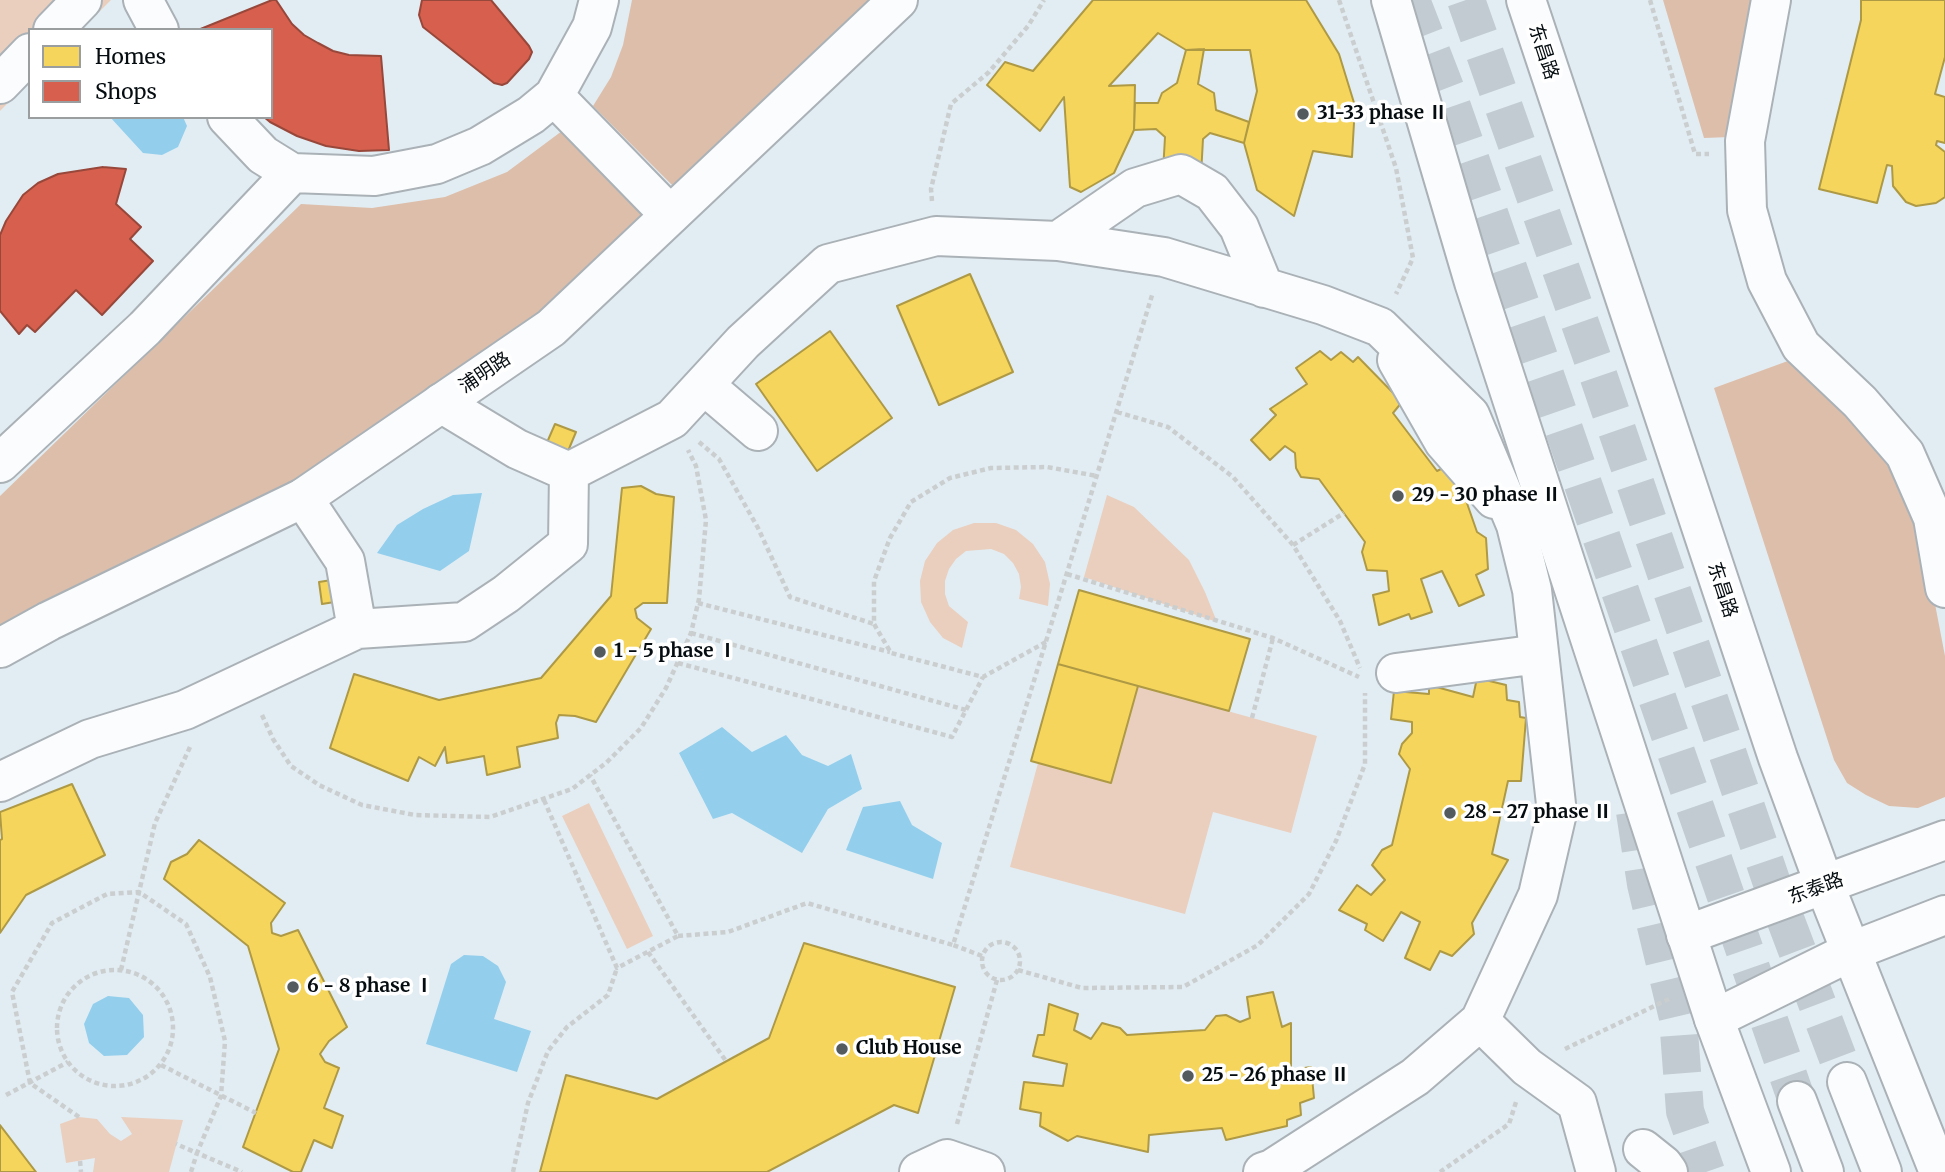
<!DOCTYPE html>
<html>
<head>
<meta charset="utf-8">
<style>
	body { margin:0 }
	#map { position:relative; width:1945px; height:1172px; overflow:hidden; background:#e2edf3; font-family:Merriweather,serif }
	canvas { display:block }
	.legend { position:absolute; left:28px; top:28px; width:245px; height:91px; box-sizing:border-box; background:#fff; border:2px solid #9b9e9f; margin:0; padding:9px 12px; list-style:none; font-size:21px; color:#060d10 }
	.legend li { display:flex; align-items:center; gap:14px; height:35px }
	.legend b { width:35px; border:2px solid #9b9e9f }
</style>
</head>
<body>
<div id="map">
<canvas width="1945" height="1172"></canvas>
<ul class="legend">
<li><b style="height:19px;background:#f6d55c"></b>Homes</li>
<li><b style="height:19px;background:#d6604d"></b>Shops</li>
</ul>
</div>
<script>
const c = document.querySelector('canvas').getContext('2d');
c.lineJoin = 'round';
function fill(path, color) { c.fillStyle = color; c.fill(path, 'evenodd'); }
const poly = rows => new Path2D(rows.map(r => 'M' + r).join(''));
function strokePath(path, color, width, dash) { c.strokeStyle = color; c.lineWidth = width; c.lineCap = dash ? 'butt' : 'round'; c.setLineDash(dash || []); c.stroke(path); }
function write(font, color, halo, rows, align = 'center') {
  c.font = font + ' Merriweather,"Noto Sans SC",serif'; c.lineWidth = 7; c.setLineDash([]); c.textBaseline = 'middle'; c.strokeStyle = halo; c.fillStyle = color; for (const [text, x, y, turn = 0] of rows) {
    c.save(); c.translate(x, y); c.rotate((+turn || 0) * Math.PI / 180); c.textAlign = isNaN(turn) ? turn : align; if (halo) c.strokeText(text, 0, 0); c.fillText(text, 0, 0); c.restore();
  }
}
const green = poly([
	[0,0,111,0,81,30,30,30,30,81,0,111],
	[1107,495,1134,507,1189,560,1205,592,1217,622,1084,577],
	[974,523,996,523,1016,530,1033,544,1045,562,1050,584,1048,606,1019,599,1021,587,1019,574,1013,563,1004,554,991,549,966,551,956,559,949,569,945,581,945,594,949,606,968,622,962,648,943,638,930,622,921,602,920,581,925,561,937,543,953,530],
	[1138,686,1317,736,1291,833,1213,812,1185,914,1010,867,1038,763,1111,783],
	[589,803,653,936,627,949,562,816],
	[79,1117,97,1119,110,1134,121,1141,132,1134,121,1117,183,1120,169,1172,93,1172,95,1158,66,1163,60,1124]
]);
const forest = poly([
	[632,0,875,0,676,189,593,106,611,77,623,45],
	[1663,0,1756,0,1730,137,1704,138],
	[562,131,646,217,542,314,293,482,0,629,0,496,301,204,372,208,445,197,507,172],
	[1796,358,1894,463,1920,526,1945,656,1945,797,1918,808,1889,806,1866,795,1847,783,1834,760,1714,388]
]);
const water = poly([
	[110,117,183,117,187,126,178,147,162,155,143,153],
	[482,493,469,551,440,571,377,553,397,525,423,509,453,495],
	[722,727,752,752,786,735,802,755,828,766,851,754,862,789,828,809,802,853,732,813,713,819,679,753],
	[900,801,912,825,942,843,933,879,846,850,863,807],
	[464,955,483,956,498,966,506,982,494,1019,531,1031,517,1072,426,1044,451,964],
	[108,996,129,998,143,1015,144,1037,127,1055,104,1056,89,1043,84,1024,93,1004]
]);
const homes = poly([
	[1093,0,1306,0,1339,54,1355,106,1352,157,1313,151,1294,216,1257,190,1244,143,1257,91,1250,50,1186,50,1158,33,1109,86,1135,85,1134,130,1114,173,1081,192,1070,187,1064,97,1040,131,987,85,1005,62,1033,71,1093,0],
	[1861,0,1945,0,1945,57,1935,94,1945,97,1945,143,1937,141,1936,145,1945,152,1945,197,1936,203,1916,206,1906,202,1893,186,1892,166,1887,165,1877,203,1819,189,1861,20,1861,0],
	[1204,49,1198,84,1214,93,1216,110,1249,122,1244,143,1210,133,1203,139,1201,175,1163,172,1165,137,1156,129,1134,130,1135,103,1158,103,1162,93,1177,83,1186,50,1204,49],
	[970,274,1013,372,939,405,897,306,970,274],
	[830,331,892,418,817,471,756,384,830,331],
	[1320,351,1331,360,1341,352,1353,362,1358,357,1402,402,1393,413,1437,471,1453,463,1477,532,1486,538,1488,569,1476,575,1484,595,1459,606,1442,571,1421,579,1432,612,1411,619,1409,614,1379,625,1373,595,1389,591,1387,571,1367,570,1362,552,1365,542,1319,479,1301,477,1296,468,1295,453,1285,446,1270,460,1251,440,1276,415,1270,409,1307,384,1296,368,1320,351],
	[555,424,576,432,566,456,545,447,555,424],
	[641,486,656,494,674,497,667,603,643,603,635,609,637,618,651,629,596,722,575,716,559,715,556,723,558,738,517,747,520,767,487,775,484,756,447,763,445,747,435,766,419,757,408,781,330,748,354,674,439,700,541,678,611,596,622,488,641,486],
	[344,578,347,600,322,604,319,582,344,578],
	[1079,590,1250,639,1229,711,1058,664,1079,590],
	[1058,664,1138,686,1111,783,1031,761,1058,664],
	[1477,678,1506,685,1507,700,1519,702,1520,717,1526,718,1521,781,1508,781,1492,854,1508,860,1472,923,1474,934,1452,956,1440,951,1430,970,1405,958,1420,922,1401,912,1383,941,1365,930,1367,924,1339,910,1357,885,1371,895,1385,880,1372,865,1382,850,1392,845,1410,769,1399,754,1402,744,1412,733,1412,722,1391,719,1394,691,1429,694,1429,685,1473,697,1477,678],
	[72,784,105,855,26,895,0,933,0,840,2,839,0,812,72,784],
	[199,840,285,903,271,923,272,933,281,936,298,930,347,1027,329,1041,320,1054,325,1062,339,1068,324,1108,343,1116,332,1148,314,1140,301,1172,293,1172,243,1147,279,1049,248,946,164,879,171,862,187,854,199,840],
	[804,943,955,987,918,1113,894,1105,767,1172,540,1172,566,1075,657,1099,769,1038,804,943],
	[1273,992,1282,1027,1291,1023,1291,1070,1311,1067,1314,1098,1300,1103,1301,1115,1287,1120,1287,1126,1226,1140,1222,1128,1149,1135,1148,1152,1077,1136,1068,1141,1040,1126,1041,1113,1020,1109,1024,1082,1063,1086,1067,1064,1033,1056,1038,1035,1044,1035,1049,1004,1078,1014,1074,1030,1091,1039,1102,1023,1120,1028,1127,1035,1205,1030,1216,1016,1226,1015,1240,1022,1250,1018,1247,997,1273,992],
	[0,1125,36,1172,0,1172,0,1125]
]);
const shops = poly([
	[272,0,276,0,292,24,304,35,318,43,333,51,349,55,381,56,389,150,359,151,326,146,297,136,270,122,264,117,271,117,271,30,198,30,272,0],
	[422,0,491,0,529,46,532,52,529,59,507,83,502,85,494,83,423,27,419,15,422,0],
	[103,167,126,169,116,204,141,227,130,239,153,261,102,315,76,290,35,332,27,325,19,334,0,311,0,235,6,221,23,195,38,183,58,174,103,167]
]);
const majorTunnel = poly([
	[1411,0,1449,98,1797,1101],
	[1466,0,1594,363,1775,892,1847,1082],
	[1635,812,1646,884,1678,1018,1685,1111,1706,1172]
]);
const path = poly([
	[1339,0,1396,168,1413,258,1396,294],
	[1650,0,1695,154,1709,154],
	[932,201,931,189,951,104,989,72,1028,26,1044,0],
	[1117,412,1168,427,1233,477,1293,545,1340,621,1360,668],
	[699,442,719,459,758,528,790,597,874,624],
	[1293,545,1344,513],
	[1067,574,1273,638,1359,677],
	[698,603,890,652],
	[691,633,966,710],
	[1046,642,983,677,891,653,874,624,874,581,890,538,911,502,950,478,991,468,1047,467,1097,476],
	[678,663,952,737,983,677],
	[262,715,273,739,291,766,319,785,362,805,415,815,490,817,572,789,606,763,641,728,666,688,691,633,699,599,706,520,696,466,688,450],
	[1252,718,1273,638],
	[544,800,617,968,678,936,590,775],
	[678,936,728,932,807,903,953,945],
	'982 961a19 19 0 1 1 38 0a19 19 0 1 1-38 0Z',
	[648,952,726,1061],
	[982,956,953,945,1153,292],
	[121,970,155,823,190,747],
	[1018,970,1082,988,1183,987,1258,945,1309,894,1336,841,1365,764,1365,693],
	'57 1028a58 58 0 1 1 116 0a58 58 0 1 1-116 0Z',
	[1565,1049,1671,998],
	[161,1065,256,1113],
	[6,1095,68,1062],
	[79,1117,30,1083,12,992,52,923,107,894,139,892,186,924,210,977,225,1041,221,1096,197,1153,176,1144],
	[957,1124,997,980],
	[80,1161,81,1172],
	[191,1172,197,1153,242,1172],
	[513,1172,528,1103,548,1051,567,1027,608,995,617,968],
	[1440,1172,1509,1124,1516,1102]
]);
const minor = poly([
	[143,0,159,30],
	[1771,0,1745,141,1747,210,1767,281,1801,346,1860,402,1905,454,1933,518,1945,588],
	[53,30,82,0],
	[0,84,30,53],
	[554,96,670,215],
	[227,117,263,155,292,173,374,176,437,164,480,146,531,115,554,96,592,27,599,0],
	[1058,241,1135,188,1181,174,1212,192,1239,227,1264,288],
	[1397,360,1444,442,1494,499],
	[704,385,758,431],
	[441,403,517,449,569,472],
	[0,463,145,328,292,173],
	[569,472,672,419,743,342,828,264,936,236,1058,241,1164,257,1323,305,1380,327,1470,415,1516,525,1532,590,1557,813,1538,895,1480,1021,1527,1067,1577,1103,1596,1172],
	[303,498,345,561,357,629],
	[1396,673,1539,654],
	[0,782,90,739,185,710,357,629,464,622,506,594,568,544,569,472],
	[1686,935,1945,840],
	[1714,1019,1852,951,1945,915],
	[1643,1149,1663,1165,1668,1172],
	[919,1172,947,1159,985,1172],
	[1263,1172,1272,1169,1415,1077,1480,1021]
]);
const major = poly([
	[1391,0,1474,282,1714,1019,1771,1172],
	[1526,0,1778,758,1825,886,1939,1172],
	[0,648,49,621,303,498,551,328,898,0],
	[1847,1082,1882,1172],
	[1797,1101,1824,1172]
]);
const markers = [
	[1303,114,7,"#535b5f"],
	[1398,496,7,"#535b5f"],
	[600,652,7,"#535b5f"],
	[1450,813,7,"#535b5f"],
	[293,987,7,"#535b5f"],
	[842,1049,7,"#535b5f"],
	[1188,1076,7,"#535b5f"]
];
const streetNames = [
	["东昌路",1543,52,72],
	["浦明路",485,373,-34],
	["东昌路",1722,590,72],
	["东泰路",1816,889,-20]
];
const poiNames = [
	["31-33 phase Ⅱ",1317,114],
	["29 - 30 phase Ⅱ",1412,496],
	["1 - 5 phase Ⅰ",614,652],
	["28 - 27 phase Ⅱ",1464,813],
	["6 - 8 phase Ⅰ",307,987],
	["Club House",856,1049],
	["25 - 26 phase Ⅱ",1202,1076]
];
fill(green, '#eacfbe');
fill(forest, '#ddbeaa');
fill(water, '#93cfec');
fill(homes, '#f6d55c');
strokePath(homes, '#ae9945', 2);
fill(shops, '#d6604d');
strokePath(shops, '#98473b', 2);
strokePath(majorTunnel, '#c1cbd1', 38, [38, 19]);
strokePath(minor, '#aab2b7', 42);
strokePath(major, '#aab2b7', 42);
strokePath(path, '#cbcecf', 4.5, [5, 3.5]);
strokePath(minor, '#fbfcfd', 38);
strokePath(major, '#fbfcfd', 38);
for (const [x, y, r, color] of markers) { const dot = new Path2D(); dot.arc(x, y, r, 0, 2 * Math.PI); c.fillStyle = color; c.fill(dot); strokePath(dot, '#fff', 2.5); }
write('19px', '#060d10', '#fff', streetNames);
write('bold 19px', '#060d10', '#fff', poiNames, 'left');
</script>
</body>
</html>
